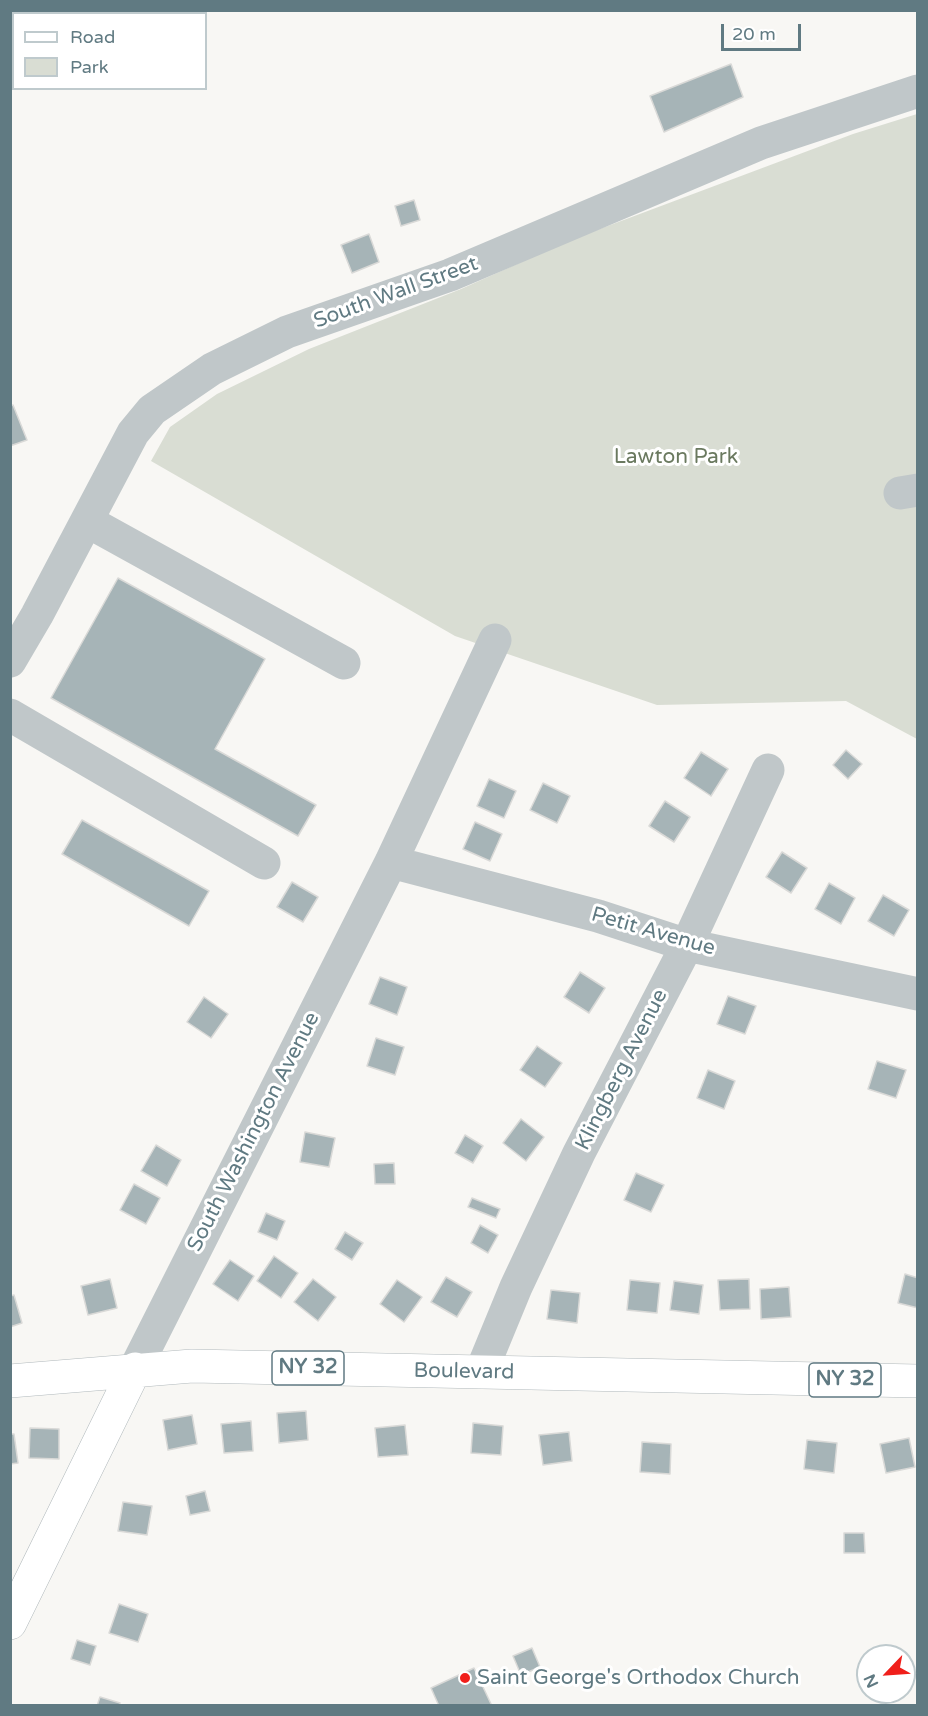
<!DOCTYPE html>
<html>
<head>
<meta charset="utf-8">
<style>
	body { margin:0 }
	#map { position:relative; width:928px; height:1716px; overflow:hidden; background:#f8f7f4; font-family:"Varela Round",sans-serif }
	canvas { display:block }
	.frame { position:absolute; inset:0; border:12px solid #607a82; pointer-events:none }
	.legend { position:absolute; left:12px; top:12px; width:195px; height:78px; box-sizing:border-box; background:#fff; border:2px solid #bfcacd; margin:0; padding:8px 10px; list-style:none; font-size:18px; color:#607a82 }
	.legend li { display:flex; align-items:center; gap:12px; height:30px }
	.legend b { width:30px; border:2px solid #bfcacd }
	.north { position:absolute; left:856px; top:1644px; width:60px; height:60px; box-sizing:border-box; background:#fff; border:2px solid #bfcacd; border-radius:50%; rotate:245deg; font-size:16px; font-weight:700; line-height:24px; text-align:center; color:#607a82 }
	.north::after { content:''; display:block; margin:auto; width:21px; height:27px; background:#f01f1b; clip-path:polygon(50% 0,100% 100%,50% 72%,0 100%) }
	.scale { position:absolute; left:721px; top:24px; width:80px; height:27px; box-sizing:border-box; border:3px solid #607a82; border-top:0; padding-left:8px; font-size:18px; line-height:21px; white-space:nowrap; color:#607a82; -webkit-text-stroke:4px #fff; paint-order:stroke }
</style>
</head>
<body>
<div id="map">
<canvas width="928" height="1716"></canvas>
<div class="frame"></div>
<ul class="legend">
<li><b style="height:8px;background:#fff"></b>Road</li>
<li><b style="height:16px;background:#d9ddd3"></b>Park</li>
</ul>
<div class="north">N</div>
<div class="scale">20 m</div>
</div>
<script>
const c = document.querySelector('canvas').getContext('2d');
c.lineJoin = 'round';
function fill(path, color) { c.fillStyle = color; c.fill(path, 'evenodd'); }
const poly = rows => new Path2D(rows.map(r => 'M' + r).join(''));
function strokePath(path, color, width, dash) { c.strokeStyle = color; c.lineWidth = width; c.lineCap = dash ? 'butt' : 'round'; c.setLineDash(dash || []); c.stroke(path); }
function write(font, color, halo, rows, align = 'center') {
  c.font = font + ' "Varela Round",sans-serif'; c.lineWidth = 6; c.setLineDash([]); c.textBaseline = 'middle'; c.strokeStyle = halo; c.fillStyle = color; for (const [text, x, y, turn = 0] of rows) {
    c.save(); c.translate(x, y); c.rotate((+turn || 0) * Math.PI / 180); c.textAlign = isNaN(turn) ? turn : align; if (halo) c.strokeText(text, 0, 0); c.fillText(text, 0, 0); c.restore();
  }
}
const green = poly([
	[917,114,917,739,846,701,657,705,455,636,151,461,170,427,217,394,309,349,461,289,573,239,853,134]
]);
const building = poly([
	[72,10,103,10,97,14,83,14,72,10],
	[731,64,743,97,664,132,650,96,731,64],
	[414,200,420,220,401,226,395,206,414,200],
	[369,234,379,262,352,273,341,245,369,234],
	[13,405,27,440,10,446,10,406,13,405],
	[118,578,265,659,215,749,316,805,298,836,51,698,118,578],
	[846,750,862,764,848,779,833,765,846,750],
	[701,752,728,769,711,796,684,778,701,752],
	[489,779,516,791,504,818,477,806,489,779],
	[543,783,570,796,557,823,530,810,543,783],
	[665,801,690,817,674,842,649,826,665,801],
	[82,820,209,891,189,926,62,854,82,820],
	[475,822,502,834,490,861,463,849,475,822],
	[782,852,807,868,791,893,766,877,782,852],
	[292,882,318,897,303,922,277,907,292,882],
	[829,883,855,898,841,924,815,909,829,883],
	[883,895,909,910,894,936,868,921,883,895],
	[580,972,605,988,589,1013,564,997,580,972],
	[380,977,407,987,397,1015,369,1004,380,977],
	[728,996,756,1006,745,1034,717,1024,728,996],
	[204,997,228,1014,211,1038,187,1022,204,997],
	[376,1038,404,1047,395,1075,367,1066,376,1038],
	[537,1046,562,1063,545,1087,520,1070,537,1046],
	[877,1061,906,1070,896,1098,868,1089,877,1061],
	[708,1070,735,1081,724,1109,697,1098,708,1070],
	[521,1119,544,1137,526,1161,503,1143,521,1119],
	[305,1132,335,1138,329,1167,300,1162,305,1132],
	[465,1135,483,1146,473,1163,455,1153,465,1135],
	[156,1145,181,1160,167,1186,141,1171,156,1145],
	[394,1163,395,1184,375,1184,374,1164,394,1163],
	[636,1173,664,1185,651,1212,624,1200,636,1173],
	[134,1184,160,1198,146,1224,120,1210,134,1184],
	[472,1198,500,1209,496,1218,468,1207,472,1198],
	[266,1213,285,1221,277,1240,258,1232,266,1213],
	[480,1225,498,1235,488,1253,471,1243,480,1225],
	[345,1232,363,1243,352,1260,335,1249,345,1232],
	[274,1256,298,1273,281,1298,257,1281,274,1256],
	[230,1260,254,1276,238,1301,213,1284,230,1260],
	[905,1274,918,1278,918,1308,898,1303,905,1274],
	[446,1277,472,1292,457,1317,431,1302,446,1277],
	[110,1279,117,1308,88,1315,81,1286,110,1279],
	[313,1279,336,1297,318,1321,294,1302,313,1279],
	[749,1279,750,1309,720,1310,718,1280,749,1279],
	[397,1280,422,1297,404,1322,380,1304,397,1280],
	[630,1280,660,1283,657,1313,627,1310,630,1280],
	[674,1281,703,1285,699,1314,670,1310,674,1281],
	[789,1287,791,1317,761,1319,760,1289,789,1287],
	[551,1290,580,1293,577,1323,547,1319,551,1290],
	[14,1295,22,1323,10,1327,10,1296,14,1295],
	[306,1411,308,1440,279,1443,277,1413,306,1411],
	[192,1415,197,1444,168,1450,163,1420,192,1415],
	[251,1421,253,1451,224,1453,221,1424,251,1421],
	[473,1423,503,1426,501,1455,471,1453,473,1423],
	[405,1425,408,1455,378,1457,375,1428,405,1425],
	[30,1428,59,1429,59,1459,29,1458,30,1428],
	[569,1432,572,1461,543,1465,539,1435,569,1432],
	[10,1434,14,1434,18,1463,10,1464,10,1434],
	[909,1438,915,1467,886,1473,880,1444,909,1438],
	[807,1440,837,1443,834,1473,804,1469,807,1440],
	[642,1442,671,1444,670,1474,640,1472,642,1442],
	[205,1491,210,1511,190,1515,186,1496,205,1491],
	[123,1502,152,1506,147,1535,118,1531,123,1502],
	[844,1533,864,1533,865,1553,844,1553,844,1533],
	[119,1604,148,1614,138,1642,109,1633,119,1604],
	[77,1640,96,1646,90,1665,71,1659,77,1640],
	[532,1648,540,1667,521,1675,513,1656,532,1648],
	[474,1668,492,1706,439,1706,431,1688,474,1668],
	[100,1697,120,1703,119,1706,97,1706,100,1697]
]);
const minor = poly([
	[900,493,918,490],
	[87,521,344,663],
	[10,661,37,615,133,433,152,410,212,369,287,332,450,275,761,143,918,91],
	[10,715,264,863],
	[391,862,598,916,687,945,918,994],
	[135,1369,391,862,495,640],
	[481,1372,516,1287,579,1153,687,945,768,770]
]);
const major = poly([
	[10,1381,192,1366,918,1381],
	[10,1623,135,1369]
]);
const markers = [
	[465,1678,6,"#f01f1b"]
];
const shields = [
	[308,1368,72],
	[845,1380,72]
];
const shieldNames = [
	["NY 32",308,1368],
	["NY 32",845,1380]
];
const streetNames = [
	["South Wall Street",396,293,-20],
	["Petit Avenue",653,932,16],
	["Klingberg Avenue",622,1070,-63],
	["South Washington Avenue",254,1132,-63],
	["Boulevard",464,1372,1]
];
const parkNames = [
	["Lawton Park",676,457]
];
const poiNames = [
	["Saint George's Orthodox Church",477,1678]
];
fill(green, '#d9ddd3');
fill(building, '#a6b4b7');
strokePath(building, '#d9d9d7', 1.5);
strokePath(major, '#b1b9bc', 34);
strokePath(minor, '#c0c7c9', 33);
strokePath(major, '#fff', 33);
for (const [x, y, r, color] of markers) { const dot = new Path2D(); dot.arc(x, y, r, 0, 2 * Math.PI); c.fillStyle = color; c.fill(dot); strokePath(dot, '#fff', 2); }
for (const [x, y, w] of shields) { const box = new Path2D(); box.roundRect(x - w / 2, y - 17, w, 34, 4.5); c.fillStyle = '#fff'; c.fill(box); strokePath(box, '#607a82', 1.5); }
write('bold 20px', '#607a82', null, shieldNames);
write('21px', '#607a82', '#fff', streetNames);
write('21px', '#6a795f', '#fff', parkNames);
write('21px', '#607a82', '#fff', poiNames, 'left');
</script>
</body>
</html>
